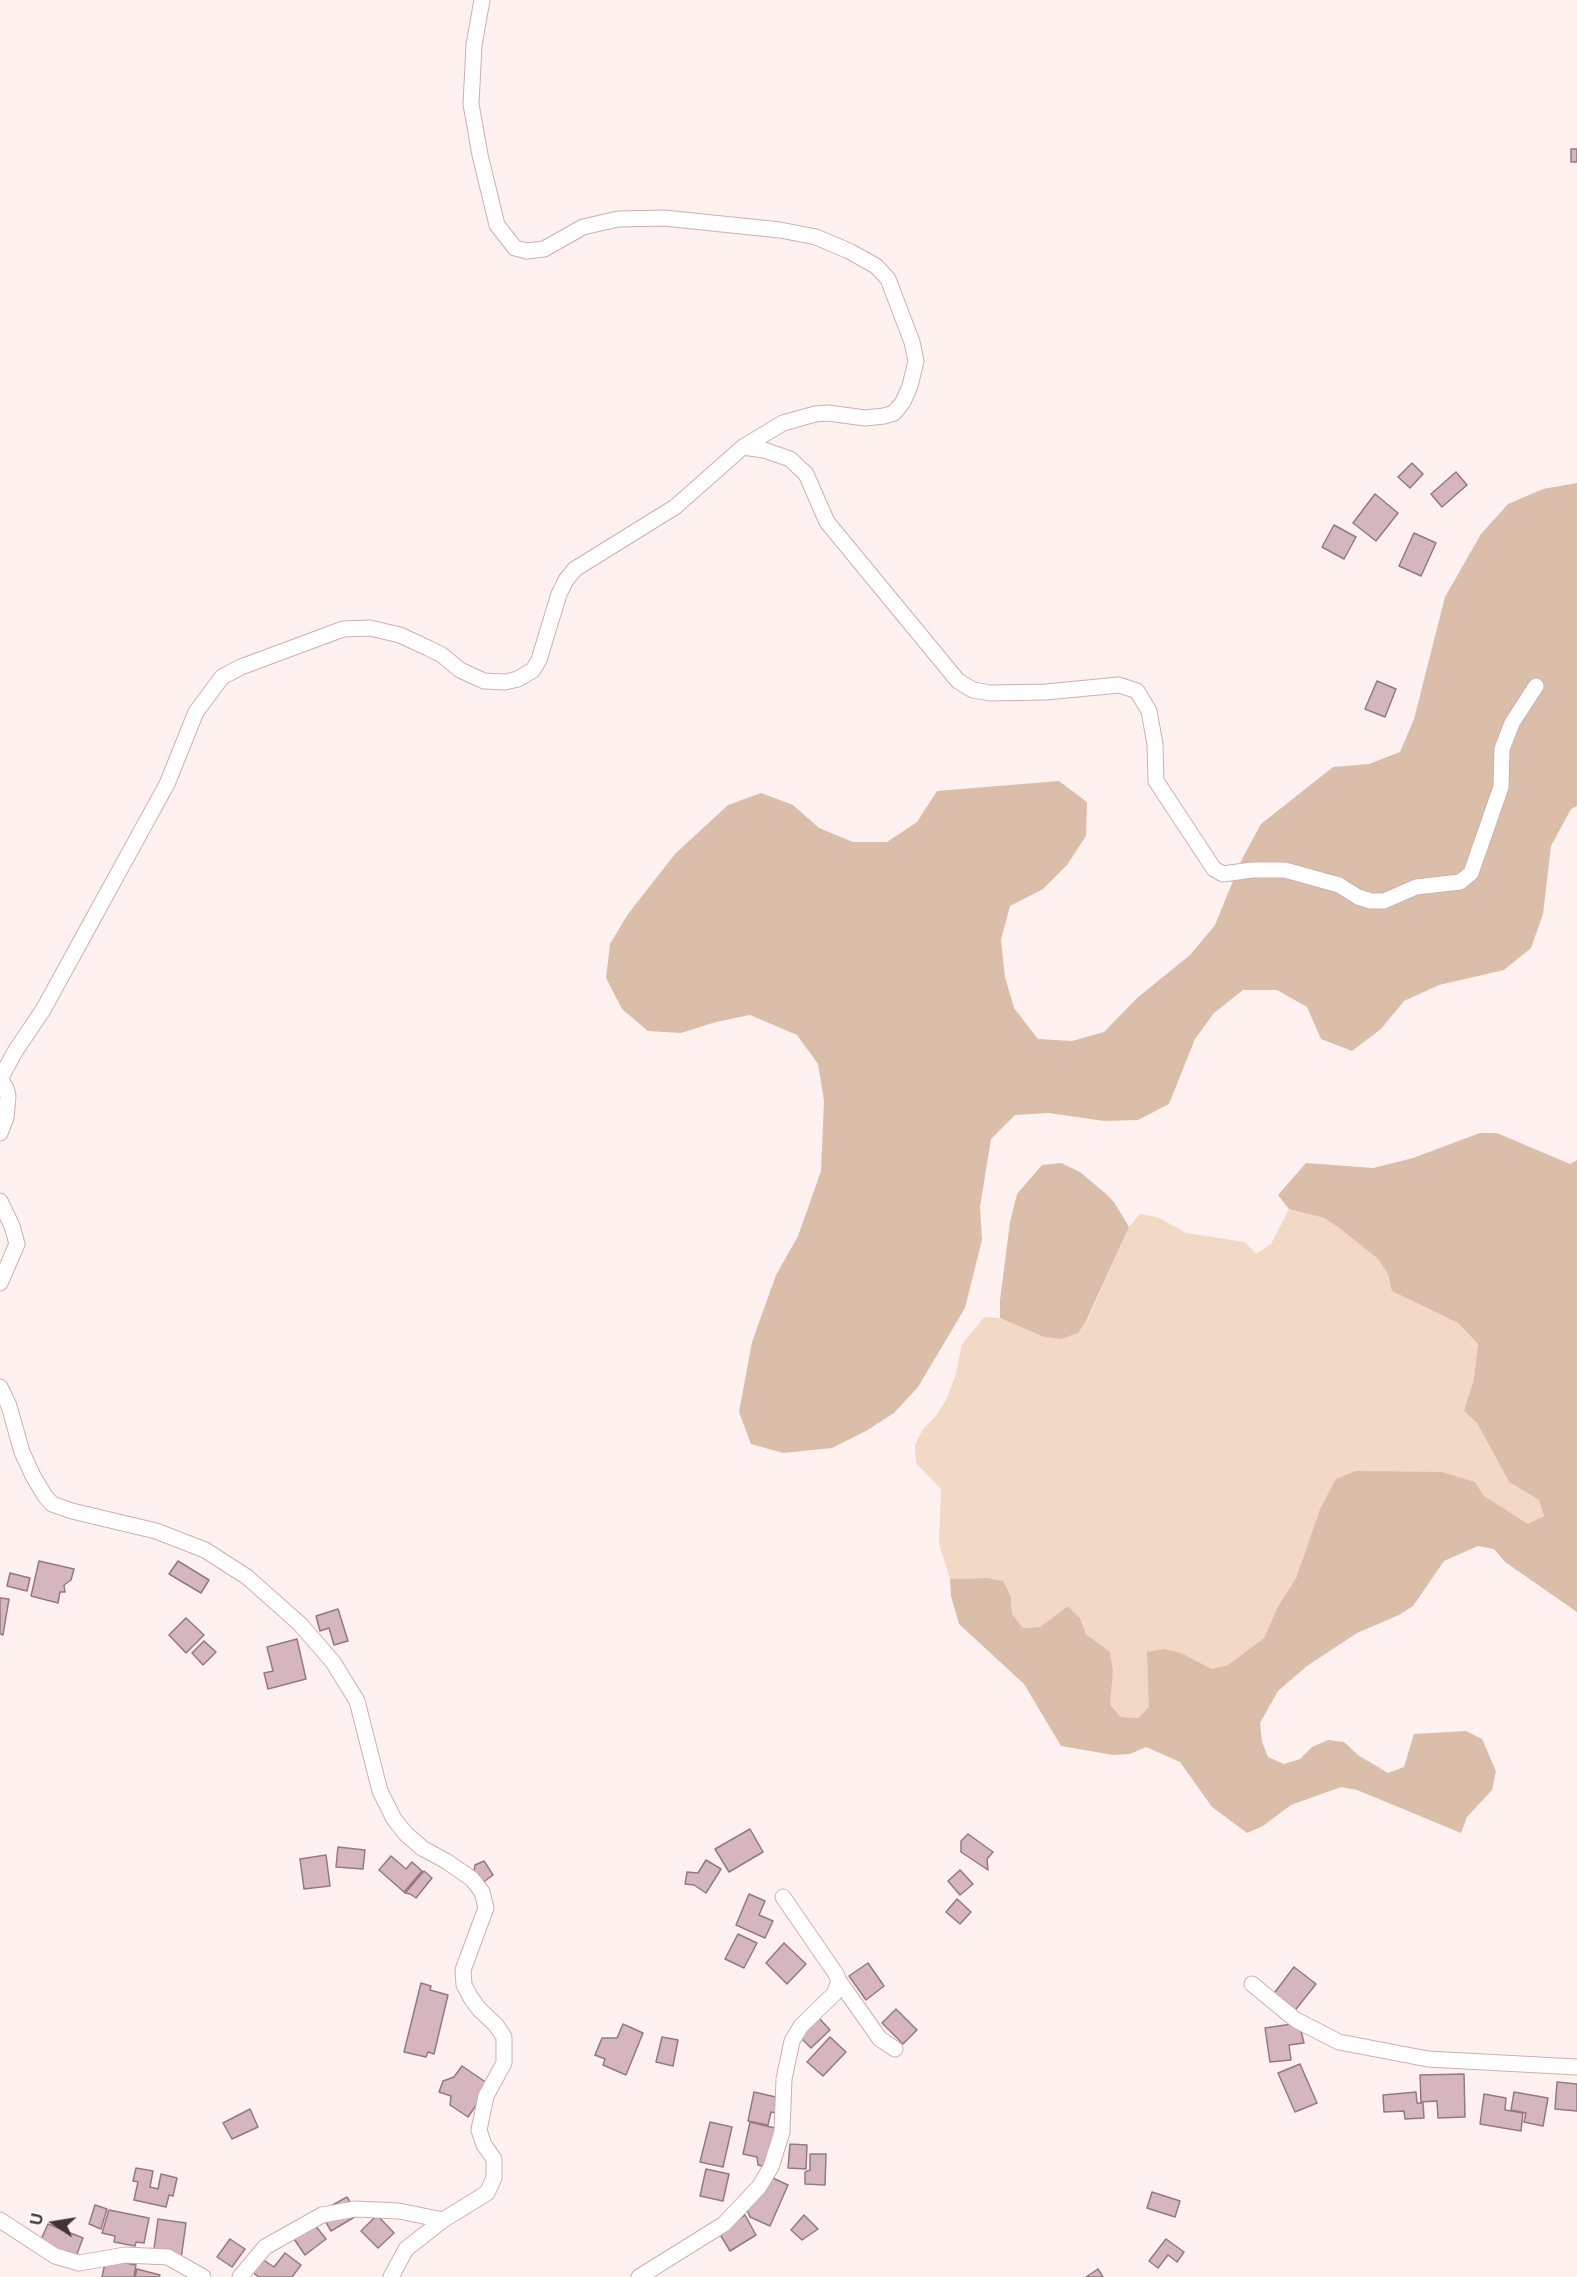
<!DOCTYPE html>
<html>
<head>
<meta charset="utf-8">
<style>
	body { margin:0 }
	#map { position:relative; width:1577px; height:2277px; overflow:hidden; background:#fff1f0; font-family:Inter,sans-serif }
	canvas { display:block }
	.north { position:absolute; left:24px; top:2193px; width:60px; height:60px; -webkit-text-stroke:4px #fff; paint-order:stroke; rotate:282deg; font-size:16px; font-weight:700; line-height:24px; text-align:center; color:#413433 }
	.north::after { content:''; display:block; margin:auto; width:21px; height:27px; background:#413433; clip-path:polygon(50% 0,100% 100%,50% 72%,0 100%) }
</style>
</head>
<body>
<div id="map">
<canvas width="1577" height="2277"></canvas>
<div class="north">U</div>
</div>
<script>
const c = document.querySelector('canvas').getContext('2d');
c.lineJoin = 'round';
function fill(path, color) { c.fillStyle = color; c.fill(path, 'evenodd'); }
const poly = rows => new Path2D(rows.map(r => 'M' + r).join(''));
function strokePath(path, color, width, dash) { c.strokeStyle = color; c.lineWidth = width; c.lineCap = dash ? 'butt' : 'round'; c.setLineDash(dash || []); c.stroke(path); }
const green = poly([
	[1289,1209,1324,1218,1338,1227,1378,1259,1388,1274,1393,1291,1458,1323,1478,1344,1474,1378,1464,1411,1477,1423,1509,1482,1539,1500,1544,1516,1529,1525,1484,1496,1475,1482,1320,1509,1296,1578,1277,1608,1264,1638,1228,1665,1212,1669,1181,1653,1150,1708,1138,1718,1121,1717,1109,1705,1113,1670,1110,1652,1086,1634,1080,1618,1068,1606,1040,1627,1023,1628,1012,1614,1011,1597,987,1578,950,1579,939,1544,941,1489,916,1463,915,1445,923,1429,936,1416,946,1400,956,1374,962,1344,984,1317,1000,1318,1044,1337,1088,1319,1129,1227,1140,1214,1157,1217,1187,1233,1245,1242,1256,1254,1271,1244]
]);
const forest = poly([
	[1577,483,1577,806,1571,809,1551,846,1543,914,1531,948,1504,970,1439,985,1404,1001,1381,1029,1352,1051,1321,1039,1307,1007,1277,990,1243,990,1214,1013,1195,1039,1169,1104,1138,1120,1104,1121,1049,1113,1015,1115,991,1139,980,1207,982,1240,965,1308,918,1387,894,1413,866,1431,832,1448,783,1453,751,1444,739,1412,752,1342,776,1275,798,1236,821,1171,824,1101,818,1064,797,1035,750,1015,716,1022,681,1033,648,1031,622,1009,606,978,610,944,628,914,675,854,728,805,761,793,793,805,819,828,853,842,887,842,917,822,937,791,1059,781,1087,802,1086,836,1067,865,1043,889,1010,906,1001,940,1005,977,1014,1008,1038,1039,1072,1041,1104,1032,1137,998,1190,955,1215,925,1242,859,1261,824,1333,767,1369,764,1400,752,1414,719,1445,597,1481,534,1508,504,1543,489],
	[1480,1133,1497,1133,1570,1164,1577,1160,1577,1612,1505,1562,1494,1549,1478,1546,1444,1561,1413,1606,1399,1615,1357,1633,1307,1666,1278,1691,1260,1723,1262,1742,1268,1757,1284,1764,1300,1759,1312,1747,1328,1740,1344,1742,1358,1755,1388,1773,1404,1767,1414,1734,1466,1731,1482,1739,1496,1771,1492,1790,1467,1817,1461,1833,1357,1790,1341,1787,1291,1805,1263,1826,1247,1833,1212,1807,1180,1762,1146,1747,1130,1754,1113,1755,1061,1746,1024,1684,959,1624,951,1596,950,1579,987,1578,1003,1581,1011,1597,1012,1614,1023,1628,1040,1627,1068,1606,1080,1618,1086,1634,1110,1652,1113,1670,1110,1705,1121,1717,1138,1718,1149,1707,1147,1652,1164,1649,1181,1653,1212,1669,1228,1665,1264,1638,1277,1608,1296,1578,1320,1509,1336,1479,1356,1471,1442,1472,1475,1482,1484,1496,1528,1524,1544,1516,1539,1500,1509,1482,1477,1423,1464,1411,1474,1378,1478,1344,1458,1323,1392,1291,1388,1274,1378,1259,1338,1227,1324,1218,1289,1209,1278,1195,1306,1163,1373,1168,1413,1158],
	[1061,1163,1080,1172,1105,1193,1114,1202,1129,1227,1087,1319,1078,1333,1061,1339,1044,1337,1000,1318,1000,1300,1010,1222,1017,1194,1042,1165]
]);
const building = poly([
	[1571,149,1577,149,1577,162,1571,162,1571,149],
	[1412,463,1423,474,1410,488,1398,477,1412,463],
	[1456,472,1467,485,1442,507,1431,494,1456,472],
	[1375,494,1398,513,1376,541,1353,523,1375,494],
	[1334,525,1356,537,1344,559,1322,547,1334,525],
	[1414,533,1436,543,1421,576,1399,566,1414,533],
	[1377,681,1396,689,1385,717,1365,709,1377,681],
	[39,1561,74,1569,71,1580,64,1585,65,1592,60,1592,58,1603,31,1596,39,1561],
	[178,1561,209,1580,201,1593,169,1574,178,1561],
	[10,1573,30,1578,27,1591,7,1586,10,1573],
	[0,1598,9,1599,3,1635,0,1634,0,1598],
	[338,1609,348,1641,334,1645,329,1628,320,1631,316,1616,338,1609],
	[186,1618,204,1635,186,1653,169,1635,186,1618],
	[297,1639,306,1679,268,1689,264,1673,273,1671,267,1647,297,1639],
	[204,1641,216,1652,203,1665,192,1653,204,1641],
	[750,1829,763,1852,729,1872,715,1849,750,1829],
	[968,1834,993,1852,987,1859,988,1870,961,1852,961,1841,968,1834],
	[338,1847,365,1850,363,1869,336,1867,338,1847],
	[326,1855,330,1886,304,1889,300,1859,326,1855],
	[391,1856,406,1869,412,1862,422,1871,404,1892,379,1870,391,1856],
	[706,1860,721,1869,706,1893,694,1885,685,1884,687,1872,698,1873,706,1860],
	[484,1861,493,1875,481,1884,476,1878,479,1875,474,1871,475,1865,484,1861],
	[960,1870,973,1884,960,1895,948,1881,960,1870],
	[424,1871,432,1878,416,1898,410,1894,405,1893,424,1871],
	[749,1894,765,1901,759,1915,773,1921,765,1938,736,1925,749,1894],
	[957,1899,971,1912,960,1924,946,1912,957,1899],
	[738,1934,757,1943,744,1968,725,1959,738,1934],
	[784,1943,806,1964,787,1984,766,1963,784,1943],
	[868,1963,884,1986,866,2000,849,1976,868,1963],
	[1294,1967,1316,1984,1293,2013,1272,1996,1294,1967],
	[421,1983,431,1986,430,1990,448,1995,434,2054,428,2052,426,2057,404,2052,421,1983],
	[896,2009,917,2030,903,2044,882,2023,896,2009],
	[819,2018,830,2030,811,2048,800,2037,819,2018],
	[1299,2023,1304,2043,1289,2045,1291,2060,1270,2062,1265,2028,1299,2023],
	[623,2024,643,2033,626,2075,603,2065,605,2059,595,2055,602,2038,617,2038,623,2024],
	[662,2037,678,2040,673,2066,656,2062,662,2037],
	[830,2037,846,2052,823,2076,807,2062,830,2037],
	[1300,2064,1317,2103,1295,2112,1278,2073,1300,2064],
	[462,2066,490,2085,468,2117,450,2105,451,2096,439,2092,443,2081,454,2077,462,2066],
	[1464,2074,1465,2117,1438,2118,1437,2101,1421,2102,1420,2075,1464,2074],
	[1557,2082,1577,2084,1577,2111,1555,2109,1557,2082],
	[754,2092,780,2098,777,2113,771,2112,768,2125,748,2121,754,2092],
	[1416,2092,1417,2103,1423,2103,1424,2118,1405,2119,1404,2111,1384,2112,1383,2095,1416,2092],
	[1514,2092,1548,2098,1543,2126,1524,2122,1526,2113,1511,2110,1514,2092],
	[1484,2094,1506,2098,1505,2110,1523,2113,1521,2131,1480,2124,1484,2094],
	[250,2109,258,2127,232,2139,223,2123,250,2109],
	[710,2122,732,2127,723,2167,700,2162,710,2122],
	[750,2122,779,2129,770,2168,758,2165,757,2157,743,2154,750,2122],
	[790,2144,807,2145,806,2169,788,2168,790,2144],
	[810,2154,826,2154,825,2185,805,2184,805,2172,810,2170,810,2154],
	[136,2168,153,2171,150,2187,158,2189,161,2174,177,2178,173,2196,169,2195,166,2207,134,2200,138,2182,133,2181,136,2168],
	[706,2169,729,2174,723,2201,700,2196,706,2169],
	[762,2173,788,2185,770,2226,750,2217,747,2210,762,2173],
	[1152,2192,1180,2201,1175,2217,1147,2208,1152,2192],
	[347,2197,358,2215,331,2231,320,2212,347,2197],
	[95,2205,107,2209,101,2229,89,2224,95,2205],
	[109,2210,149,2218,144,2243,136,2242,135,2246,114,2242,115,2236,102,2233,109,2210],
	[377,2215,394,2233,378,2248,361,2231,377,2215],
	[745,2215,756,2235,730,2251,718,2231,745,2215],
	[804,2215,818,2229,802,2240,791,2230,804,2215],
	[158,2219,186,2223,181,2259,154,2249,158,2219],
	[48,2224,83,2238,75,2259,39,2244,48,2224],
	[314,2224,326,2239,305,2255,294,2239,314,2224],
	[230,2239,245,2249,232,2267,217,2257,230,2239],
	[1166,2239,1184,2252,1177,2262,1168,2255,1158,2268,1149,2261,1166,2239],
	[285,2253,301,2265,292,2277,259,2277,252,2272,262,2259,274,2267,285,2253],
	[106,2259,136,2265,134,2277,102,2277,106,2259],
	[137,2269,160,2275,159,2277,135,2277,137,2269],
	[1098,2269,1103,2277,1086,2277,1098,2269]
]);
const street = poly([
	[743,447,764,450,790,459,806,474,827,522,958,681,973,690,990,693,1046,692,1119,685,1137,691,1149,711,1155,744,1156,781,1214,869,1223,874,1252,870,1285,870,1339,885,1358,897,1371,901,1384,901,1416,887,1460,882,1471,873,1501,787,1502,749,1512,723,1536,686],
	[0,1079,16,1050,43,1010,167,784,196,712,222,677,241,667,343,629,370,628,400,635,428,648,442,655,460,670,484,681,505,682,518,679,533,670,539,660,559,594,566,580,575,569,675,507,743,447,783,423,815,414,828,413,865,418,884,416,894,413,903,402,910,386,916,361,912,342,888,279,876,266,849,251,816,237,780,230,664,218,618,219,583,227,544,249,527,251,515,248,497,225,480,155,471,104,474,45,482,0],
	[0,1079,6,1088,8,1096,6,1118,0,1133],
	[0,1201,12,1226,17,1244,0,1283],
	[0,1387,9,1406,22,1452,33,1476,45,1496,52,1504,72,1511,156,1531,205,1550,247,1577,300,1624,333,1662,357,1701,380,1791,394,1819,406,1834,422,1848,446,1861,472,1879,482,1892,486,1908,463,1970,464,1985,471,1998,479,2009,496,2025,504,2037,504,2063,486,2096,479,2130,484,2145,494,2159,494,2178,487,2193,443,2220,406,2249,391,2277],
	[839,1981,880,2039,895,2049],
	[1252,1984,1296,2020,1339,2042,1428,2059,1577,2067],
	[0,2220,55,2256,79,2263,125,2255,168,2257,203,2277],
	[240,2277,265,2247,322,2215,355,2209,399,2211,443,2220],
	[639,2277,724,2224,759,2187,771,2167,782,2132,784,2079,792,2041,801,2026,834,1994,839,1981,836,1974,783,1897]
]);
fill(green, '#f2d9c5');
fill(forest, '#dabea9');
fill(building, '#d5b6be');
strokePath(building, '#967980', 1.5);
strokePath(street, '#d0afae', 17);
strokePath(street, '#fff', 15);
</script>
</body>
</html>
